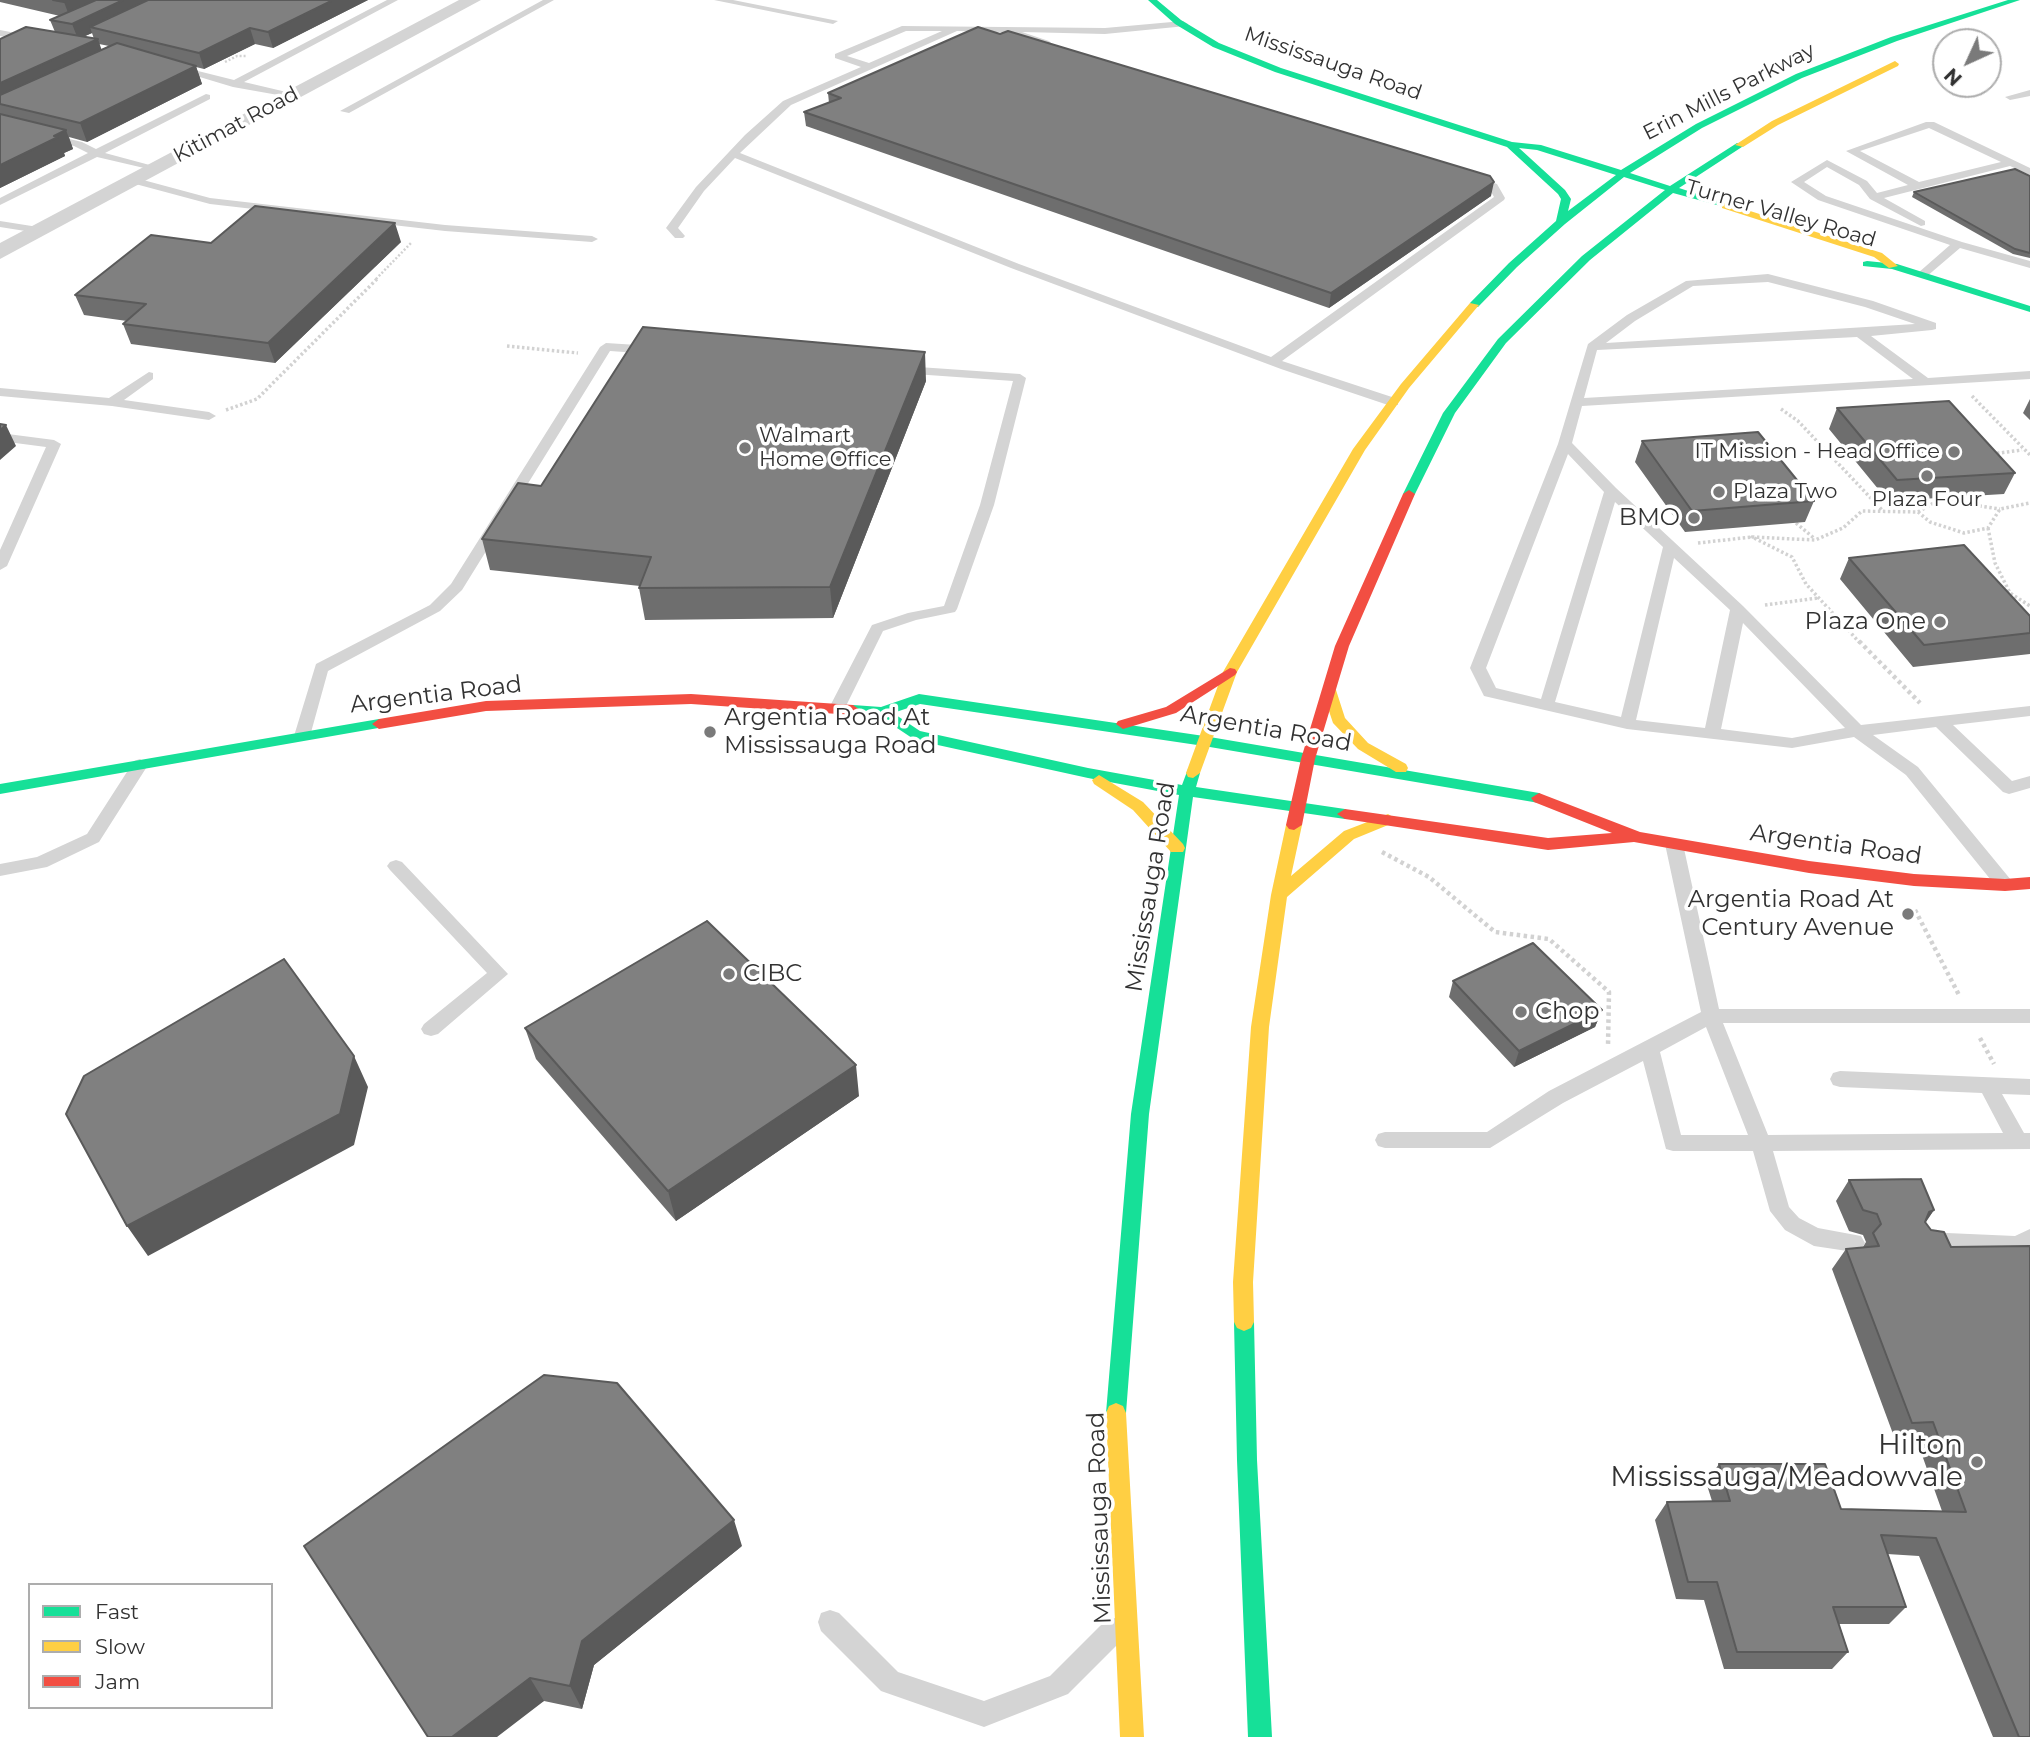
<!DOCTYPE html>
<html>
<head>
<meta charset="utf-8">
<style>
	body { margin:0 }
	#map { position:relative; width:2030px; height:1737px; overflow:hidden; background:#fff; font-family:Montserrat,sans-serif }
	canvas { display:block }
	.legend { position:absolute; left:28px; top:1583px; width:245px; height:126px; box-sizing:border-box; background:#fff; border:2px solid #adadad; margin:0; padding:9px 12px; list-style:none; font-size:21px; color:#323232 }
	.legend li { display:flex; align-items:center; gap:14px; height:35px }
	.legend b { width:35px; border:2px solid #adadad }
	.north { position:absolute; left:1932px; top:28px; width:70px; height:70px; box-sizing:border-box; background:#fff; border:2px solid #adadad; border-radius:50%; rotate:225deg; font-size:19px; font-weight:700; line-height:28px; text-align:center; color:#323232 }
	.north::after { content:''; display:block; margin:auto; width:24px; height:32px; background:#7a7a7a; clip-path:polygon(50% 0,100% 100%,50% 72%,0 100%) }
</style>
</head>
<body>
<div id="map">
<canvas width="2030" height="1737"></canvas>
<ul class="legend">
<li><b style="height:9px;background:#16e098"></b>Fast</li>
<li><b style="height:9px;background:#ffcf43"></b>Slow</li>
<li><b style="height:9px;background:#f24e42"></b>Jam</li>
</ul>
<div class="north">N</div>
</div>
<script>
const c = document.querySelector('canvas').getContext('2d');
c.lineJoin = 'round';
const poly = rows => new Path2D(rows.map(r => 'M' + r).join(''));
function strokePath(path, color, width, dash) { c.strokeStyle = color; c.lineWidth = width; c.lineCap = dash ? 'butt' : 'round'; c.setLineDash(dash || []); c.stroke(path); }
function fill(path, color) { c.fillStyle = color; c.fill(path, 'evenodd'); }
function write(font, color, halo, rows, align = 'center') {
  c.font = font + ' Montserrat,sans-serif'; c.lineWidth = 7; c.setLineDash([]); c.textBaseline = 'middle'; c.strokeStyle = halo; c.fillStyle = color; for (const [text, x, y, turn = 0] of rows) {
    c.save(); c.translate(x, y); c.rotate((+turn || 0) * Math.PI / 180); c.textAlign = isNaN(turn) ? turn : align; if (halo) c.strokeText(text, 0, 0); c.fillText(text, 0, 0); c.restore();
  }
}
const pathFar2 = poly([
	[225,62,237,56,246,56],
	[376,279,412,242]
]);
const pathFar1 = poly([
	[507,346,578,353],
	[1972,396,2030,455],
	[1781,409,1798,421,1883,511],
	[226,410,257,399,378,278],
	[1992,454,2022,450],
	[1918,512,1939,500,2000,509],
	[1796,523,1815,539],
	[1988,528,1995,563,2010,593,2030,606],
	[1698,543,1752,537],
	[1765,605,1818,598],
	[1860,643,1806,584,1792,557,1752,537,1815,540,1843,528,1862,511,1918,512,1930,522,1964,533,1988,528,2000,509,2030,503]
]);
const path = poly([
	[1859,641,1920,703],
	[1382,852,1429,877,1495,932,1549,939,1609,992,1608,1046],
	[1915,910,1959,995],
	[1980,1038,1994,1064]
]);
const lane = poly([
	[387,0,398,0,244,82,295,94,295,98,233,87,173,69,178,66,234,80,387,0],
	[543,0,554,0,349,113,340,111,543,0],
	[714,0,733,0,838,21,833,24,714,0],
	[1183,21,1188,24,1186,26,1105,34,1022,32,1049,41,1051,43,1046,46,1003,32,957,31,791,105,740,153,1019,264,1271,357,1494,197,1489,188,1466,179,1466,175,1474,175,1497,184,1505,198,1504,200,1282,361,1398,399,1398,405,1388,405,1281,369,1011,268,735,158,704,191,678,228,685,236,683,238,675,238,666,228,696,187,745,135,783,101,861,67,835,58,835,54,902,26,1105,28,1183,21],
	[906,31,942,31,869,63,847,56,906,31],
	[0,30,31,36,36,39,31,42,0,36,0,30],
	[2030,90,2030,96,2010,100,2005,97,2030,90],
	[206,94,210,95,210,99,105,153,157,167,157,171,97,157,0,205,0,198,88,153,74,146,0,128,0,122,82,142,96,149,206,94],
	[1926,122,1934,122,2030,168,2030,175,2010,166,1884,198,1925,221,1925,225,1921,226,1870,199,1859,185,1827,167,1804,182,1826,196,1962,242,2030,261,2030,268,1960,248,1926,277,1918,277,1918,273,1950,245,1818,200,1791,182,1827,160,1867,181,1877,193,1908,185,1846,151,1926,122],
	[1929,128,2001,162,1919,182,1860,151,1929,128],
	[132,177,210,198,445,225,592,236,598,239,592,242,445,231,210,204,128,182,127,180,132,177],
	[0,221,38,227,44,230,38,233,0,227,0,221],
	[1768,274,1873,301,1936,323,1936,329,1932,330,1871,336,1928,378,2030,371,2030,379,1582,406,1572,443,1616,488,1743,606,1861,725,2030,706,2030,716,1953,725,2012,781,2030,776,2030,788,2009,794,2003,792,1936,727,1873,735,1918,767,2011,880,2014,885,2011,890,1999,890,1906,775,1854,737,1792,748,1627,729,1484,696,1470,668,1558,444,1588,344,1627,315,1686,281,1768,274],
	[1768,282,1865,307,1915,324,1606,343,1635,321,1693,286,1768,282],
	[1857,337,1913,379,1584,398,1597,350,1857,337],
	[1568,454,1604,492,1541,699,1496,688,1486,668,1568,454],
	[1615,502,1663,547,1621,717,1555,702,1615,502],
	[1674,558,1730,610,1705,728,1636,720,1674,558],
	[1743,623,1845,728,1792,738,1721,729,1743,623],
	[606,343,653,346,659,350,653,354,610,351,462,590,440,611,328,671,310,736,302,741,296,740,294,736,316,664,430,605,451,584,600,347,606,343],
	[904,366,1020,374,1026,378,994,505,957,609,955,612,916,620,883,631,845,708,837,713,829,708,872,625,908,613,944,606,980,505,1013,381,900,373,898,370,904,366],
	[149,372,153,373,153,379,124,400,209,412,216,416,209,420,112,406,0,396,0,388,109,398,149,372],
	[0,433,54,440,61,444,7,566,0,570,0,550,46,447,0,441,0,433],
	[140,759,148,765,99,842,47,867,0,876,0,864,37,857,87,834,134,761,140,759],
	[1674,838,1683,844,1719,1009,2030,1009,2030,1023,1723,1023,1768,1135,2003,1133,1982,1093,1840,1087,1833,1085,1830,1079,1833,1073,1840,1071,2030,1079,2030,1095,2002,1094,2024,1133,2030,1133,2030,1149,1773,1151,1789,1207,1799,1218,1818,1228,1861,1236,1865,1243,1861,1250,1854,1252,1814,1246,1785,1230,1770,1211,1753,1151,1673,1151,1666,1149,1643,1061,1563,1103,1490,1148,1385,1148,1378,1146,1375,1140,1378,1134,1385,1132,1487,1132,1549,1091,1701,1012,1665,844,1674,838],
	[1706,1027,1748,1135,1681,1135,1660,1052,1706,1027],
	[396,860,402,862,508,974,438,1034,431,1036,424,1034,421,1029,424,1024,487,973,390,870,387,866,390,862,396,860],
	[2030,1229,2030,1249,2017,1254,1924,1250,1917,1248,1913,1241,1917,1234,1924,1232,2015,1236,2030,1229],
	[830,1610,839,1613,898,1672,984,1701,1050,1676,1105,1621,1114,1618,1123,1621,1126,1630,1123,1639,1068,1694,984,1727,881,1691,821,1631,818,1622,821,1613,830,1610]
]);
const street = poly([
	[459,0,481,0,0,259,0,243,459,0]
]);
const fast = poly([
	[1148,0,1157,0,1181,20,1219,43,1281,68,1512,142,1541,145,1621,170,1696,124,1796,74,1891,37,2008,0,2020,0,1897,41,1802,78,1702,128,1630,173,1670,186,1737,143,1745,145,1679,188,1728,204,1728,208,1673,193,1590,260,1506,343,1455,413,1415,494,1409,498,1403,494,1443,413,1498,339,1582,256,1665,190,1624,177,1565,224,1517,267,1478,307,1470,307,1470,303,1509,263,1556,221,1561,199,1558,194,1507,147,1275,72,1213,47,1175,24,1148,0],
	[1519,148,1537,150,1616,175,1568,211,1571,199,1565,190,1519,148],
	[1867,261,1897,264,2030,306,2030,312,1892,269,1863,266,1863,262,1867,261],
	[919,694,1204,736,1539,793,1547,798,1539,803,1204,746,920,704,893,713,920,731,1088,768,1182,785,1188,769,1193,768,1200,773,1196,787,1345,809,1353,814,1345,819,1193,797,1149,1114,1126,1413,1123,1420,1116,1423,1109,1420,1106,1413,1131,1114,1179,795,1088,778,915,740,879,716,853,715,846,710,853,705,881,707,919,694],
	[379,719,386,724,384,727,0,794,0,784,379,719],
	[1244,1313,1251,1316,1254,1322,1257,1460,1272,1737,1248,1737,1237,1460,1234,1322,1237,1316,1244,1313]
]);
const slow = poly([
	[1895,61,1899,64,1898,66,1778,125,1743,147,1735,145,1772,121,1895,61],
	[1725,203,1882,253,1898,266,1889,268,1874,257,1722,208,1722,204,1725,203],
	[1470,303,1479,305,1409,388,1365,450,1237,672,1200,773,1193,778,1188,777,1186,773,1223,672,1353,449,1401,384,1470,303],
	[1329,685,1336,690,1345,718,1368,743,1406,764,1408,768,1406,772,1396,772,1358,749,1333,723,1322,690,1329,685],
	[1099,775,1143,802,1183,844,1185,848,1183,852,1171,852,1133,810,1094,784,1092,780,1099,775],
	[1388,814,1396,819,1393,823,1354,839,1287,897,1269,1027,1253,1282,1254,1322,1251,1328,1244,1331,1237,1328,1234,1322,1233,1282,1251,1027,1271,895,1286,825,1294,820,1302,825,1291,876,1344,831,1388,814],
	[1116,1403,1123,1406,1126,1413,1144,1737,1120,1737,1106,1413,1109,1406,1116,1403]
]);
const jam = poly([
	[1409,490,1415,494,1349,646,1315,759,1302,825,1294,830,1289,829,1286,825,1301,759,1335,646,1403,494,1409,490],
	[1230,668,1235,669,1237,672,1235,675,1176,713,1123,729,1116,724,1118,721,1166,707,1230,668],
	[691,694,853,705,860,710,853,715,691,704,486,711,379,729,372,724,379,719,486,701,691,694],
	[1539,793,1640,832,1809,861,1914,874,2005,879,2030,877,2030,889,2005,891,1914,886,1809,873,1634,842,1548,850,1345,819,1337,814,1345,809,1548,838,1612,833,1534,802,1531,798,1539,793]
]);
const wall = poly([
	[0,0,368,0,273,48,255,44,204,69,196,67,202,84,87,142,69,137,73,149,64,153,65,156,0,188,0,39,55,32,50,20,60,16,0,2],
	[92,33,94,39,83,37],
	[99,44,109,46,101,50],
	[828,93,1491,196,1329,308,806,126,804,112,829,103],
	[2030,176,2030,258,2013,254,1912,197,1914,192],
	[401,242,275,363,131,344,123,324,127,321,84,315,75,295,211,243],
	[926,381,833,618,645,620,639,588,640,586,490,570,482,539,541,486],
	[2030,399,2030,420,2023,413],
	[1837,408,2015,473,2004,494,1888,501,1829,429],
	[1642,441,1814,501,1805,522,1685,532,1635,462],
	[1849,558,2030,616,2030,654,1913,667,1840,579],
	[1453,981,1602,1010,1595,1027,1514,1067,1449,997],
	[525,1028,859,1096,676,1221,536,1059],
	[1849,1180,1934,1210,1925,1222,2030,1737,1993,1737,1919,1556,1887,1554,1906,1607,1889,1624,1839,1624,1848,1652,1832,1669,1724,1669,1704,1600,1676,1599,1655,1520,1667,1502,1712,1501,1706,1482,1719,1464,1841,1509,1942,1511,1917,1441,1896,1442,1832,1269,1846,1249,1863,1247,1866,1242,1863,1235,1849,1231,1836,1201],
	[742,1546,594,1665,582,1709,544,1701,428,1737]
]);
const shadedWall = poly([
	[69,0,110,0,70,18,64,2],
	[123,0,162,0,90,27,92,33,78,39,72,24],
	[333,0,368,0,273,48,268,32],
	[250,28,255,44,204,69,199,53],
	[98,39,104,57,0,104,0,83],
	[196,66,202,84,87,142,80,123],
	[66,130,73,149,64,153,65,156,0,188,0,165],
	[1494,182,1491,196,1329,308,1331,293],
	[395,223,401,242,275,363,268,343],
	[925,352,926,381,833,618,830,587],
	[6,425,16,446,0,460,0,430],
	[1602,1010,1595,1027,1514,1067,1519,1051],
	[354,1056,368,1087,354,1145,148,1256,127,1226],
	[856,1065,859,1096,676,1221,668,1191],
	[1934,1210,1920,1231,1929,1212],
	[734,1520,742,1546,594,1665,582,1709,570,1686,582,1641],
	[530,1678,544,1701,497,1737,452,1737]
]);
const building = poly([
	[53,0,69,0,64,2,53,0],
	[96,0,123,0,72,24,50,20,96,0],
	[148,0,333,0,268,32,250,28,199,53,90,27,148,0],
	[26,27,98,39,0,83,0,39,26,27],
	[978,27,1000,34,1008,31,1490,176,1494,182,1331,293,804,112,841,98,828,93,978,27],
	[117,43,196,66,80,123,0,104,0,95,117,43],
	[0,114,66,130,54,136,58,137,0,165,0,114],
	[2015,169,2030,176,2030,253,2015,249,1914,192,2015,169],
	[255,206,395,223,268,343,123,324,146,304,75,295,151,235,211,243,255,206],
	[643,327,925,352,830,587,639,588,651,557,482,539,518,483,541,486,643,327],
	[1949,401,2015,473,1897,480,1837,408,1949,401],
	[0,424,6,425,0,430,0,424],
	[1758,432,1814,501,1692,511,1642,441,1758,432],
	[1964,545,2030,616,2030,633,1924,645,1849,558,1964,545],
	[707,921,856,1065,668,1191,525,1028,707,921],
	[1533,943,1602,1010,1519,1051,1453,981,1533,943],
	[284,959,354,1056,340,1114,127,1226,66,1114,84,1076,284,959],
	[1921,1179,1934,1210,1929,1212,1925,1222,1931,1230,1944,1232,1951,1247,2030,1246,2030,1737,2019,1737,1936,1538,1881,1535,1906,1607,1833,1607,1848,1652,1737,1652,1717,1582,1688,1582,1667,1502,1730,1501,1719,1464,1825,1464,1841,1509,1966,1512,1933,1422,1912,1423,1846,1249,1879,1246,1873,1233,1881,1224,1877,1214,1863,1210,1849,1180,1921,1179],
	[544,1375,617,1383,734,1520,582,1641,570,1686,530,1678,452,1737,428,1737,304,1546,544,1375]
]);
const markers = [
	[745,448,7,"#7a7a7a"],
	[1954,452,7,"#7a7a7a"],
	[1927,476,7,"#7a7a7a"],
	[1719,492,7,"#7a7a7a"],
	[1694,518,7,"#7a7a7a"],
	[1940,622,7,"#7a7a7a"],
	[710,732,7,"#7a7a7a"],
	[1908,914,7,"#7a7a7a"],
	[729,974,7,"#7a7a7a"],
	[1521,1012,7,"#7a7a7a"],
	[1977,1462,7,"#7a7a7a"]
];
const farStreetnames = [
	["Mississauga Road",1333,64,19],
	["Erin Mills Parkway",1729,92,-27],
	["Kitimat Road",236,125,-28],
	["Turner Valley Road",1781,214,16]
];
const farPoinames = [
	["Walmart",759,436],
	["Home Office",759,460],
	["IT Mission - Head Office",1940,452,"right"],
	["Plaza Two",1733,492],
	["Plaza Four",1927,500,"center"]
];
const poiNames = [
	["BMO",1680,518],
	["Plaza One",1926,622],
	["Argentia Road At",724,718,"left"],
	["Mississauga Road",724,746,"left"],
	["Argentia Road At",1894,900],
	["Century Avenue",1894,928],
	["CIBC",743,974,"left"],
	["Chop",1535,1012,"left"]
];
const streetNames = [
	["Argentia Road",436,695,-7],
	["Argentia Road",1266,729,10],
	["Argentia Road",1836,845,8],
	["Mississauga Road",1151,887,-81],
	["Mississauga Road",1100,1518,-92]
];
const nearPoinames = [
	["Hilton",1963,1446],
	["Mississauga/Meadowvale",1963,1478]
];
strokePath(pathFar2, '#d2d2d2', 2.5, [2, 2]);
strokePath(pathFar1, '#d2d2d2', 3.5, [2.5, 2.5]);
strokePath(path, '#d2d2d2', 4.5, [3.5, 3.5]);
fill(lane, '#d4d4d4');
fill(street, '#d4d4d4');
fill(fast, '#16e098');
fill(slow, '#ffcf43');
fill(jam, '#f24e42');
fill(wall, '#6e6e6e');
fill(shadedWall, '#5a5a5a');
fill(building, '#808080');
strokePath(building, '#5a5a5a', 2);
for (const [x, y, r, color] of markers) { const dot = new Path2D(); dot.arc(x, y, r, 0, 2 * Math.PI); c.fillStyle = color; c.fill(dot); strokePath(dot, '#fff', 2.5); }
write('21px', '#323232', '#fff', farStreetnames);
write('21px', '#323232', '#fff', farPoinames, 'left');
write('24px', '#323232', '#fff', poiNames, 'right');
write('24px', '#323232', '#fff', streetNames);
write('28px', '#323232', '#fff', nearPoinames, 'right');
</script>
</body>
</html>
